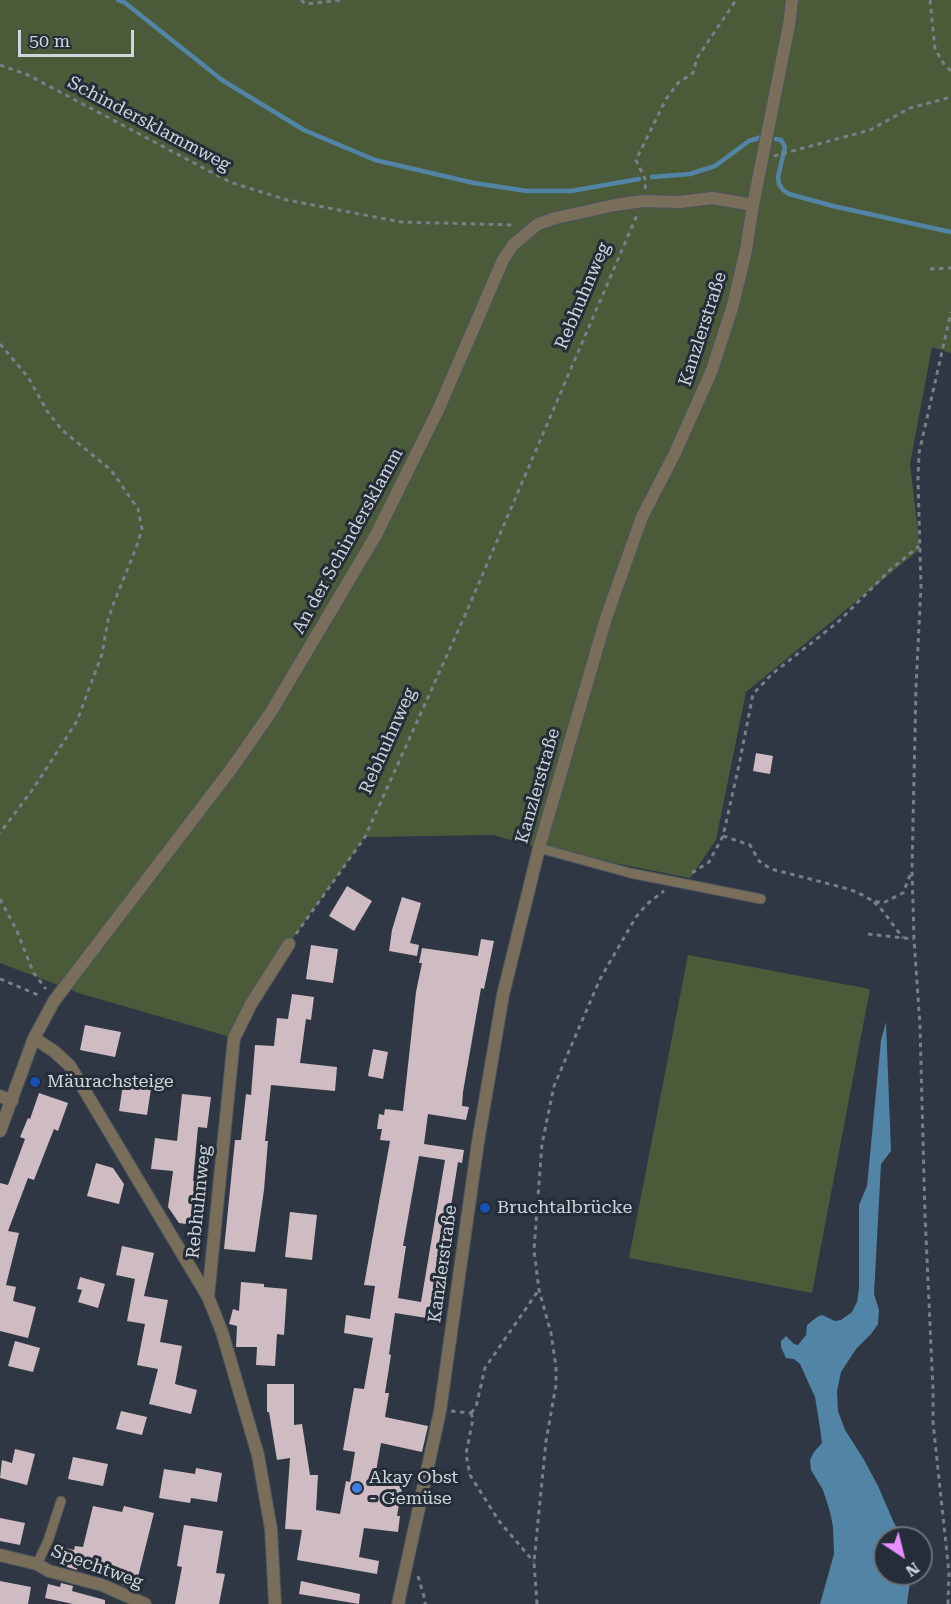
<!DOCTYPE html>
<html>
<head>
<meta charset="utf-8">
<style>
	body { margin:0 }
	#map { position:relative; width:951px; height:1604px; overflow:hidden; background:#2e3743; font-family:"Roboto Serif",serif }
	canvas { display:block }
	.north { position:absolute; left:873px; top:1526px; width:60px; height:60px; box-sizing:border-box; background:#252d38; border:2px solid #69707a; border-radius:50%; rotate:145deg; font-size:16px; font-weight:700; line-height:24px; text-align:center; color:#cfd5dc }
	.north::after { content:''; display:block; margin:auto; width:21px; height:27px; background:#e98efe; clip-path:polygon(50% 0,100% 100%,50% 72%,0 100%) }
	.scale { position:absolute; left:18px; top:30px; width:116px; height:27px; box-sizing:border-box; border:3px solid #cfd5dc; border-top:0; padding-left:8px; font-size:18px; line-height:21px; white-space:nowrap; color:#cfd5dc; -webkit-text-stroke:4px #252d38; paint-order:stroke }
</style>
</head>
<body>
<div id="map">
<canvas width="951" height="1604"></canvas>
<div class="north">N</div>
<div class="scale">50 m</div>
</div>
<script>
const c = document.querySelector('canvas').getContext('2d');
c.lineJoin = 'round';
function fill(path, color) { c.fillStyle = color; c.fill(path, 'evenodd'); }
const poly = rows => new Path2D(rows.map(r => 'M' + r).join(''));
function strokePath(path, color, width, dash) { c.strokeStyle = color; c.lineWidth = width; c.lineCap = dash ? 'butt' : 'round'; c.setLineDash(dash || []); c.stroke(path); }
function write(font, color, halo, rows, align = 'center') {
  c.font = font + ' "Roboto Serif",serif'; c.lineWidth = 6; c.setLineDash([]); c.textBaseline = 'middle'; c.strokeStyle = halo; c.fillStyle = color; for (const [text, x, y, turn = 0] of rows) {
    c.save(); c.translate(x, y); c.rotate((+turn || 0) * Math.PI / 180); c.textAlign = isNaN(turn) ? turn : align; if (halo) c.strokeText(text, 0, 0); c.fillText(text, 0, 0); c.restore();
  }
}
const green = poly([
	[0,0,951,0,951,353,932,347,910,464,920,549,746,692,716,840,690,878,539,848,493,835,365,837,289,944,234,1038,82,994,0,963],
	[688,955,870,989,812,1293,629,1258]
]);
const water = poly([
	[886,1022,891,1151,881,1164,874,1294,879,1310,878,1324,871,1334,856,1349,841,1372,837,1391,838,1411,845,1430,863,1458,878,1486,894,1523,904,1538,885,1538,885,1574,911,1574,907,1604,820,1604,834,1554,833,1527,830,1512,823,1490,811,1470,810,1460,814,1452,822,1443,820,1428,815,1397,800,1364,794,1359,786,1358,781,1347,781,1341,786,1336,794,1344,798,1345,806,1335,807,1325,817,1317,822,1315,835,1321,841,1320,852,1312,857,1302,859,1289,859,1205,867,1186,881,1040]
]);
const stream = poly([
	[118,0,124,2,222,80,304,130,375,160,474,183,527,191,571,191,639,179],
	[776,139,781,140,785,147,778,177,779,184,783,190,789,194,833,206,951,232],
	[652,177,690,174,715,166,749,141,762,137]
]);
const building = poly([
	[756,753,773,756,770,774,753,771],
	[347,886,372,901,354,931,329,916],
	[402,897,421,903,410,943,419,945,417,956,389,951,392,930],
	[481,939,494,941,484,989,481,988,463,1092,462,1106,469,1107,466,1120,428,1114,424,1144,464,1150,462,1163,458,1162,433,1319,395,1313,389,1354,391,1355,385,1393,389,1393,385,1417,428,1426,422,1452,381,1443,376,1471,404,1476,397,1516,400,1516,398,1532,364,1528,359,1557,379,1561,377,1574,297,1560,302,1530,285,1529,290,1458,277,1460,269,1412,267,1412,267,1384,294,1384,294,1425,302,1424,310,1475,318,1475,316,1510,340,1514,346,1481,350,1482,355,1452,343,1450,354,1388,364,1389,373,1338,344,1333,346,1315,370,1319,375,1286,364,1285,390,1141,380,1140,382,1129,377,1129,379,1114,384,1115,385,1109,403,1111,416,992,422,963,419,963,422,948,478,956],
	[419,1156,445,1160,421,1302,398,1298,406,1246,403,1246],
	[311,945,338,949,333,983,306,979],
	[292,994,314,997,311,1020,306,1019,300,1063,337,1067,335,1091,271,1085,265,1141,268,1141,264,1190,255,1252,224,1249,235,1140,241,1140,246,1094,251,1095,255,1045,274,1046,277,1018,288,1019],
	[85,1025,121,1032,115,1057,80,1050],
	[373,1049,388,1052,383,1079,368,1076],
	[124,1078,152,1082,147,1115,119,1111],
	[39,1093,68,1103,58,1131,54,1129,34,1180,28,1178,8,1231,19,1233,6,1285,16,1287,13,1301,36,1307,28,1338,0,1331,0,1183,8,1185,25,1139,20,1137,28,1118,30,1119],
	[182,1094,211,1097,207,1128,198,1127,193,1181,205,1183,199,1226,179,1223,168,1207,173,1171,151,1169,155,1138,177,1141],
	[96,1163,113,1168,124,1184,119,1204,87,1196],
	[290,1212,317,1215,312,1260,285,1257],
	[122,1246,154,1253,144,1296,168,1300,160,1342,182,1346,175,1384,197,1390,191,1414,149,1404,158,1369,137,1365,145,1324,127,1321,135,1279,116,1275],
	[80,1277,105,1284,98,1308,78,1302,82,1290,77,1289],
	[241,1282,264,1284,264,1287,287,1289,284,1335,277,1334,275,1366,256,1365,257,1347,236,1347,237,1326,229,1324,233,1309,239,1311],
	[15,1341,40,1348,33,1372,8,1366],
	[121,1411,147,1417,142,1435,116,1429],
	[15,1449,35,1454,27,1485,0,1478,2,1460,12,1463],
	[73,1457,108,1464,103,1486,68,1479],
	[196,1468,222,1473,217,1502,191,1498,190,1503,159,1498,164,1469,195,1474],
	[93,1506,122,1512,124,1506,154,1513,135,1589,122,1585,123,1579,118,1578,119,1575,77,1566,77,1570,64,1566,65,1563,62,1562,65,1548,74,1550,75,1546,83,1547],
	[0,1518,25,1523,20,1545,0,1541],
	[184,1525,223,1531,216,1573,225,1574,219,1604,175,1604,182,1567,177,1566],
	[0,1581,31,1587,28,1604,0,1604],
	[301,1581,360,1594,359,1604,299,1594],
	[61,1583,73,1586,72,1591,105,1600,105,1604,73,1604,45,1598,48,1584,60,1587]
]);
const path = poly([
	[301,0,306,4,341,0],
	[930,0,935,49,944,64,951,71],
	[0,65,28,75,230,182,287,200,401,222,516,225],
	[774,156,870,130,910,108,951,97],
	[645,189,646,181,636,160,666,99,678,83,693,73,697,58,736,0],
	[930,269,951,268],
	[0,344,28,377,47,411,62,430,111,470,138,509,142,529,136,548,113,605,108,620,102,654,77,721,33,789,0,833],
	[723,836,750,845,759,861,771,869,841,887,857,892,873,901,883,903,903,893,911,873],
	[692,873,709,862,723,836,739,765,753,694,772,674,838,622,890,570,919,546],
	[0,899,17,931,33,972,46,989],
	[874,902,882,910,903,938],
	[296,934,365,837,466,613,637,215],
	[868,934,914,939],
	[0,979,41,996],
	[451,1411,471,1413],
	[471,1413,473,1419,466,1454,470,1475,499,1521,534,1562],
	[471,1413,476,1407,485,1368,538,1291],
	[418,1576,425,1600,425,1604],
	[537,1604,534,1562,546,1441,556,1385,556,1367,551,1333,539,1290,534,1250,542,1144,554,1086,600,979,636,917,647,904,664,891],
	[948,1604,949,1573,933,1422,933,1390,925,1215,920,1026,914,939,912,869,916,687,921,587,918,479,919,453,951,312]
]);
const service = poly([
	[539,848,630,873,761,899],
	[37,1564,48,1541,61,1501]
]);
const minor = poly([
	[34,1038,55,1052,70,1066,208,1297,222,1332,258,1455,271,1529,275,1604],
	[0,1096,12,1101],
	[0,1131,34,1038,54,1001,232,768,271,712,376,535,439,408,503,260,513,245,538,224,556,218,615,205,643,201,679,202,713,198,753,205],
	[208,1297,234,1038,251,1004,289,944],
	[0,1555,37,1564,49,1571,102,1585,145,1604],
	[398,1604,440,1411,478,1142,503,995,539,848,606,618,642,517,675,453,712,370,733,305,746,250,753,205,789,25,792,0]
]);
const markers = [
	[35,1082,6,"#1a4fb4"],
	[485,1208,6,"#1a4fb4"],
	[357,1488,6,"#3f7fe0"]
];
const streetNames = [
	["Schindersklammweg",149,124,28],
	["Rebhuhnweg",583,296,-67],
	["Kanzlerstraße",703,329,-72],
	["An der Schindersklamm",348,541,-61],
	["Rebhuhnweg",388,741,-66],
	["Kanzlerstraße",538,786,-74],
	["Rebhuhnweg",199,1202,-84],
	["Kanzlerstraße",443,1264,-82],
	["Spechtweg",97,1567,20]
];
const poiNames = [
	["Mäurachsteige",47,1082],
	["Bruchtalbrücke",497,1208],
	["Akay Obst",369,1478],
	["- Gemüse",369,1499]
];
fill(green, '#4b5b3a');
fill(water, '#5284a5');
strokePath(stream, '#5284a5', 4.5);
fill(building, '#cfbbc2');
strokePath(service, '#4b535f', 11);
strokePath(minor, '#4b535f', 14);
strokePath(path, '#777f88', 3, [4.5, 4.5]);
strokePath(service, '#796e59', 9);
strokePath(minor, '#796e59', 12);
for (const [x, y, r, color] of markers) { const dot = new Path2D(); dot.arc(x, y, r, 0, 2 * Math.PI); c.fillStyle = color; c.fill(dot); strokePath(dot, '#252d38', 2); }
write('18px', '#cfd5dc', '#252d38', streetNames);
write('18px', '#cfd5dc', '#252d38', poiNames, 'left');
</script>
</body>
</html>
